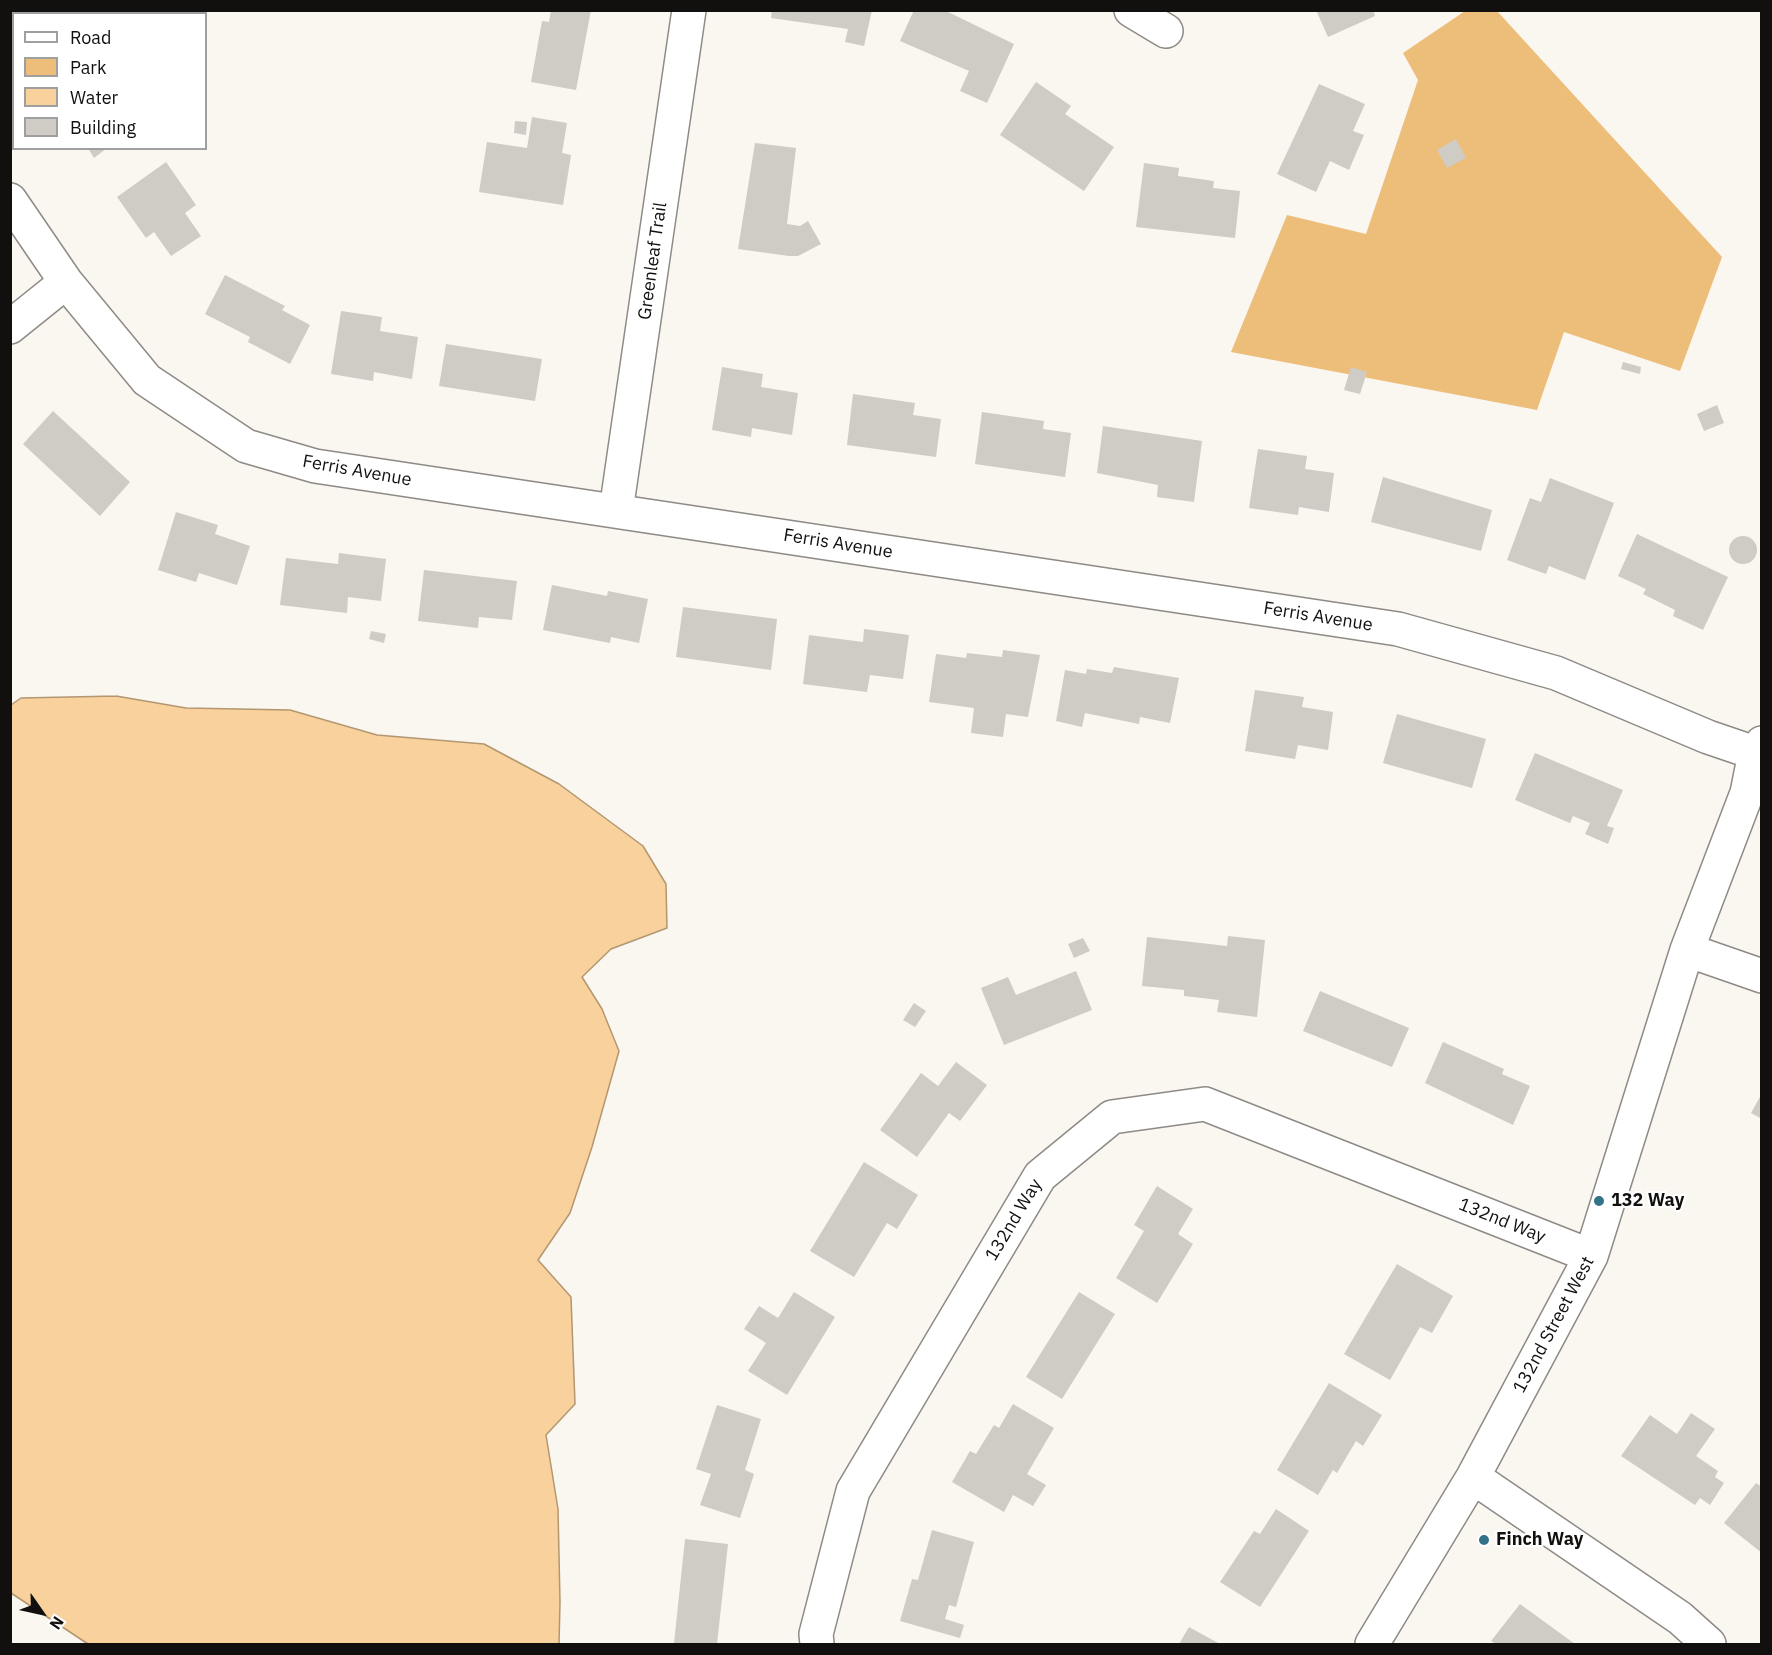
<!DOCTYPE html>
<html>
<head>
<meta charset="utf-8">
<style>
	body { margin:0 }
	#map { position:relative; width:1772px; height:1655px; overflow:hidden; background:#faf6f0; font-family:"IBM Plex Sans",sans-serif }
	canvas { display:block }
	.frame { position:absolute; inset:0; border:12px solid #11100e; pointer-events:none }
	.legend { position:absolute; left:12px; top:12px; width:195px; height:138px; box-sizing:border-box; background:#fff; border:2px solid #a09f9f; margin:0; padding:8px 10px; list-style:none; font-size:18px; color:#11100e }
	.legend li { display:flex; align-items:center; gap:12px; height:30px }
	.legend b { width:30px; border:2px solid #a09f9f }
	.north { position:absolute; left:12px; top:1583px; width:60px; height:60px; -webkit-text-stroke:4px #fff; paint-order:stroke; rotate:124deg; font-size:16px; font-weight:700; line-height:24px; text-align:center; color:#11100e }
	.north::after { content:''; display:block; margin:auto; width:21px; height:27px; background:#11100e; clip-path:polygon(50% 0,100% 100%,50% 72%,0 100%) }
</style>
</head>
<body>
<div id="map">
<canvas width="1772" height="1655"></canvas>
<div class="frame"></div>
<ul class="legend">
<li><b style="height:8px;background:#fff"></b>Road</li>
<li><b style="height:16px;background:#edbd7a"></b>Park</li>
<li><b style="height:16px;background:#f8d19c"></b>Water</li>
<li><b style="height:16px;background:#cfcbc5"></b>Building</li>
</ul>
<div class="north">N</div>
</div>
<script>
const c = document.querySelector('canvas').getContext('2d');
c.lineJoin = 'round';
function fill(path, color) { c.fillStyle = color; c.fill(path, 'evenodd'); }
const poly = rows => new Path2D(rows.map(r => 'M' + r).join(''));
function strokePath(path, color, width, dash) { c.strokeStyle = color; c.lineWidth = width; c.lineCap = dash ? 'butt' : 'round'; c.setLineDash(dash || []); c.stroke(path); }
function write(font, color, halo, rows, align = 'center') {
  c.font = font + ' "IBM Plex Sans",sans-serif'; c.lineWidth = 4.5; c.setLineDash([]); c.textBaseline = 'middle'; c.strokeStyle = halo; c.fillStyle = color; for (const [text, x, y, turn = 0] of rows) {
    c.save(); c.translate(x, y); c.rotate((+turn || 0) * Math.PI / 180); c.textAlign = isNaN(turn) ? turn : align; if (halo) c.strokeText(text, 0, 0); c.fillText(text, 0, 0); c.restore();
  }
}
const green = poly([
	[1465,11,1497,11,1722,257,1680,371,1564,332,1537,410,1231,352,1287,215,1366,234,1418,80,1403,53]
]);
const water = poly([
	[116,696,186,708,290,710,377,735,484,744,559,784,643,846,666,884,667,928,611,949,582,977,602,1009,619,1051,592,1147,570,1213,538,1260,571,1297,575,1404,546,1435,558,1509,560,1602,559,1644,88,1644,11,1593,11,705,21,698,116,696]
]);
const building = poly([
	[10,10,52,10,54,14,14,14,14,43,10,39],
	[551,10,591,10,576,90,531,82,542,21,549,22],
	[772,10,872,10,864,46,845,42,848,29,771,18],
	[914,10,944,10,1014,44,987,103,960,91,969,71,900,41],
	[1316,10,1373,10,1375,16,1328,37],
	[1036,82,1071,106,1065,114,1114,147,1084,191,1000,135],
	[1319,84,1365,104,1353,131,1364,135,1349,170,1330,161,1316,192,1277,174],
	[532,117,567,123,562,153,571,155,563,205,479,192,487,142,527,148],
	[515,121,527,122,526,135,514,133],
	[1456,139,1466,158,1447,168,1437,150],
	[755,143,796,148,787,224,800,226,808,221,821,244,798,256,789,256,738,249],
	[88,148,107,148,94,158],
	[166,162,196,205,185,213,201,236,171,256,154,232,146,238,117,197],
	[1144,163,1179,168,1178,176,1214,181,1213,188,1240,191,1235,238,1136,227],
	[225,275,285,306,282,310,310,325,290,364,248,342,250,337,205,314],
	[341,311,382,317,380,331,418,337,412,379,374,372,373,381,331,374],
	[446,344,542,359,535,401,439,386],
	[1623,362,1641,367,1640,374,1621,369],
	[722,367,763,374,761,387,798,393,792,435,752,428,751,437,712,430],
	[1351,367,1367,372,1360,394,1344,390],
	[853,394,915,403,913,415,941,419,936,457,847,445],
	[1717,405,1724,423,1704,431,1697,414],
	[53,411,130,482,100,516,23,444],
	[982,412,1044,421,1043,429,1071,433,1065,477,975,464],
	[1103,426,1202,441,1194,502,1157,497,1158,485,1097,473],
	[1258,449,1307,456,1305,469,1334,473,1329,512,1299,507,1298,515,1249,508],
	[1383,477,1492,510,1481,551,1371,522],
	[1550,478,1614,503,1585,580,1549,566,1546,574,1507,560,1530,498,1541,502],
	[176,512,218,525,215,534,250,546,237,585,199,573,196,582,158,570],
	[1637,534,1728,577,1703,630,1673,616,1675,610,1643,594,1646,589,1618,576],
	'1729 550a14 14 0 1 1 28 0a14 14 0 1 1-28 0Z',
	[339,553,386,559,381,601,348,597,347,613,280,605,286,558,338,564],
	[424,570,517,581,512,620,479,617,478,628,418,621],
	[552,585,607,596,608,591,648,599,639,643,611,637,610,643,543,630],
	[683,607,777,619,771,670,676,657],
	[864,629,909,635,903,679,870,675,867,692,803,684,809,635,863,642],
	[371,631,386,634,384,643,369,639],
	[1003,650,1040,655,1028,717,1006,714,1003,737,971,733,974,708,929,702,936,654,966,658,967,653,1002,657],
	[1114,667,1179,678,1170,723,1140,717,1139,724,1085,713,1082,727,1056,721,1065,670,1086,674,1087,669,1112,673],
	[1255,690,1304,697,1302,707,1333,712,1328,750,1298,745,1295,759,1245,751],
	[1397,714,1486,739,1472,788,1383,763],
	[1535,753,1623,790,1607,826,1614,828,1608,844,1585,834,1590,823,1573,816,1570,823,1515,800],
	[1228,936,1265,940,1257,1017,1217,1012,1219,1000,1184,996,1184,990,1142,986,1147,937,1227,946],
	[1083,938,1090,951,1074,958,1068,944],
	[1076,971,1092,1010,1004,1045,981,988,1008,977,1016,995],
	[1320,991,1409,1028,1392,1067,1303,1031],
	[914,1003,926,1011,915,1027,903,1020],
	[1443,1042,1504,1069,1502,1074,1530,1086,1513,1125,1425,1083],
	[956,1062,987,1085,960,1121,949,1113,917,1157,880,1130,921,1073,938,1086],
	[1762,1093,1762,1119,1751,1113],
	[864,1162,918,1195,897,1229,887,1223,854,1277,810,1251],
	[1157,1186,1193,1209,1178,1234,1193,1244,1157,1303,1116,1278,1144,1231,1134,1225],
	[1397,1264,1453,1296,1432,1333,1420,1327,1390,1380,1344,1354],
	[794,1292,835,1317,787,1395,748,1371,766,1343,744,1329,759,1306,778,1318],
	[1079,1292,1115,1314,1062,1399,1026,1377],
	[1329,1383,1382,1415,1363,1446,1356,1441,1337,1473,1333,1470,1318,1495,1277,1470],
	[1013,1404,1054,1428,1027,1474,1046,1485,1033,1506,1013,1495,1004,1512,952,1482,970,1451,976,1454,994,1425,999,1428],
	[717,1405,761,1419,745,1470,754,1474,740,1518,700,1505,711,1474,696,1469],
	[1691,1413,1715,1429,1696,1456,1718,1471,1715,1477,1724,1483,1710,1505,1700,1498,1695,1505,1621,1456,1650,1415,1677,1434],
	[1756,1483,1762,1487,1762,1553,1724,1523],
	[1276,1509,1309,1531,1260,1607,1220,1582,1254,1531,1260,1534],
	[932,1530,974,1542,956,1607,949,1605,945,1619,964,1625,960,1638,900,1621,912,1579,918,1580],
	[685,1539,728,1544,717,1644,674,1643],
	[1520,1604,1575,1644,1496,1644,1491,1641],
	[1189,1627,1220,1644,1179,1644]
]);
const minor = poly([
	[1131,10,1166,31],
	[10,200,66,282,147,380,246,446,315,466,1398,629,1556,673,1708,737,1755,753],
	[10,327,66,282],
	[616,511,689,10],
	[1687,950,1762,976],
	[1473,1477,1680,1618,1709,1644],
	[817,1644,816,1634,853,1491,1040,1176,1112,1117,1205,1104,1591,1256],
	[1372,1644,1473,1477,1591,1256,1687,950,1747,793,1755,753,1762,743]
]);
const markers = [
	[1599,1201,6,"#347288"],
	[1484,1540,6,"#347288"]
];
const streetNames = [
	["Greenleaf Trail",653,261,-82],
	["Ferris Avenue",357,471,10],
	["Ferris Avenue",838,544,9],
	["Ferris Avenue",1318,617,9],
	["132nd Way",1014,1220,-59],
	["132nd Way",1502,1221,22],
	["132nd Street West",1554,1325,-62]
];
const poiNames = [
	["132 Way",1611,1201],
	["Finch Way",1496,1540]
];
fill(green, '#edbd7a');
fill(water, '#f8d19c');
strokePath(water, '#b39771', 1.5);
fill(building, '#cfcbc5');
strokePath(minor, '#8e8a85', 36);
strokePath(minor, '#fff', 33);
for (const [x, y, r, color] of markers) { const dot = new Path2D(); dot.arc(x, y, r, 0, 2 * Math.PI); c.fillStyle = color; c.fill(dot); strokePath(dot, '#fff', 2); }
write('18px', '#11100e', '#fff', streetNames);
write('bold 18px', '#11100e', '#fff', poiNames, 'left');
</script>
</body>
</html>
